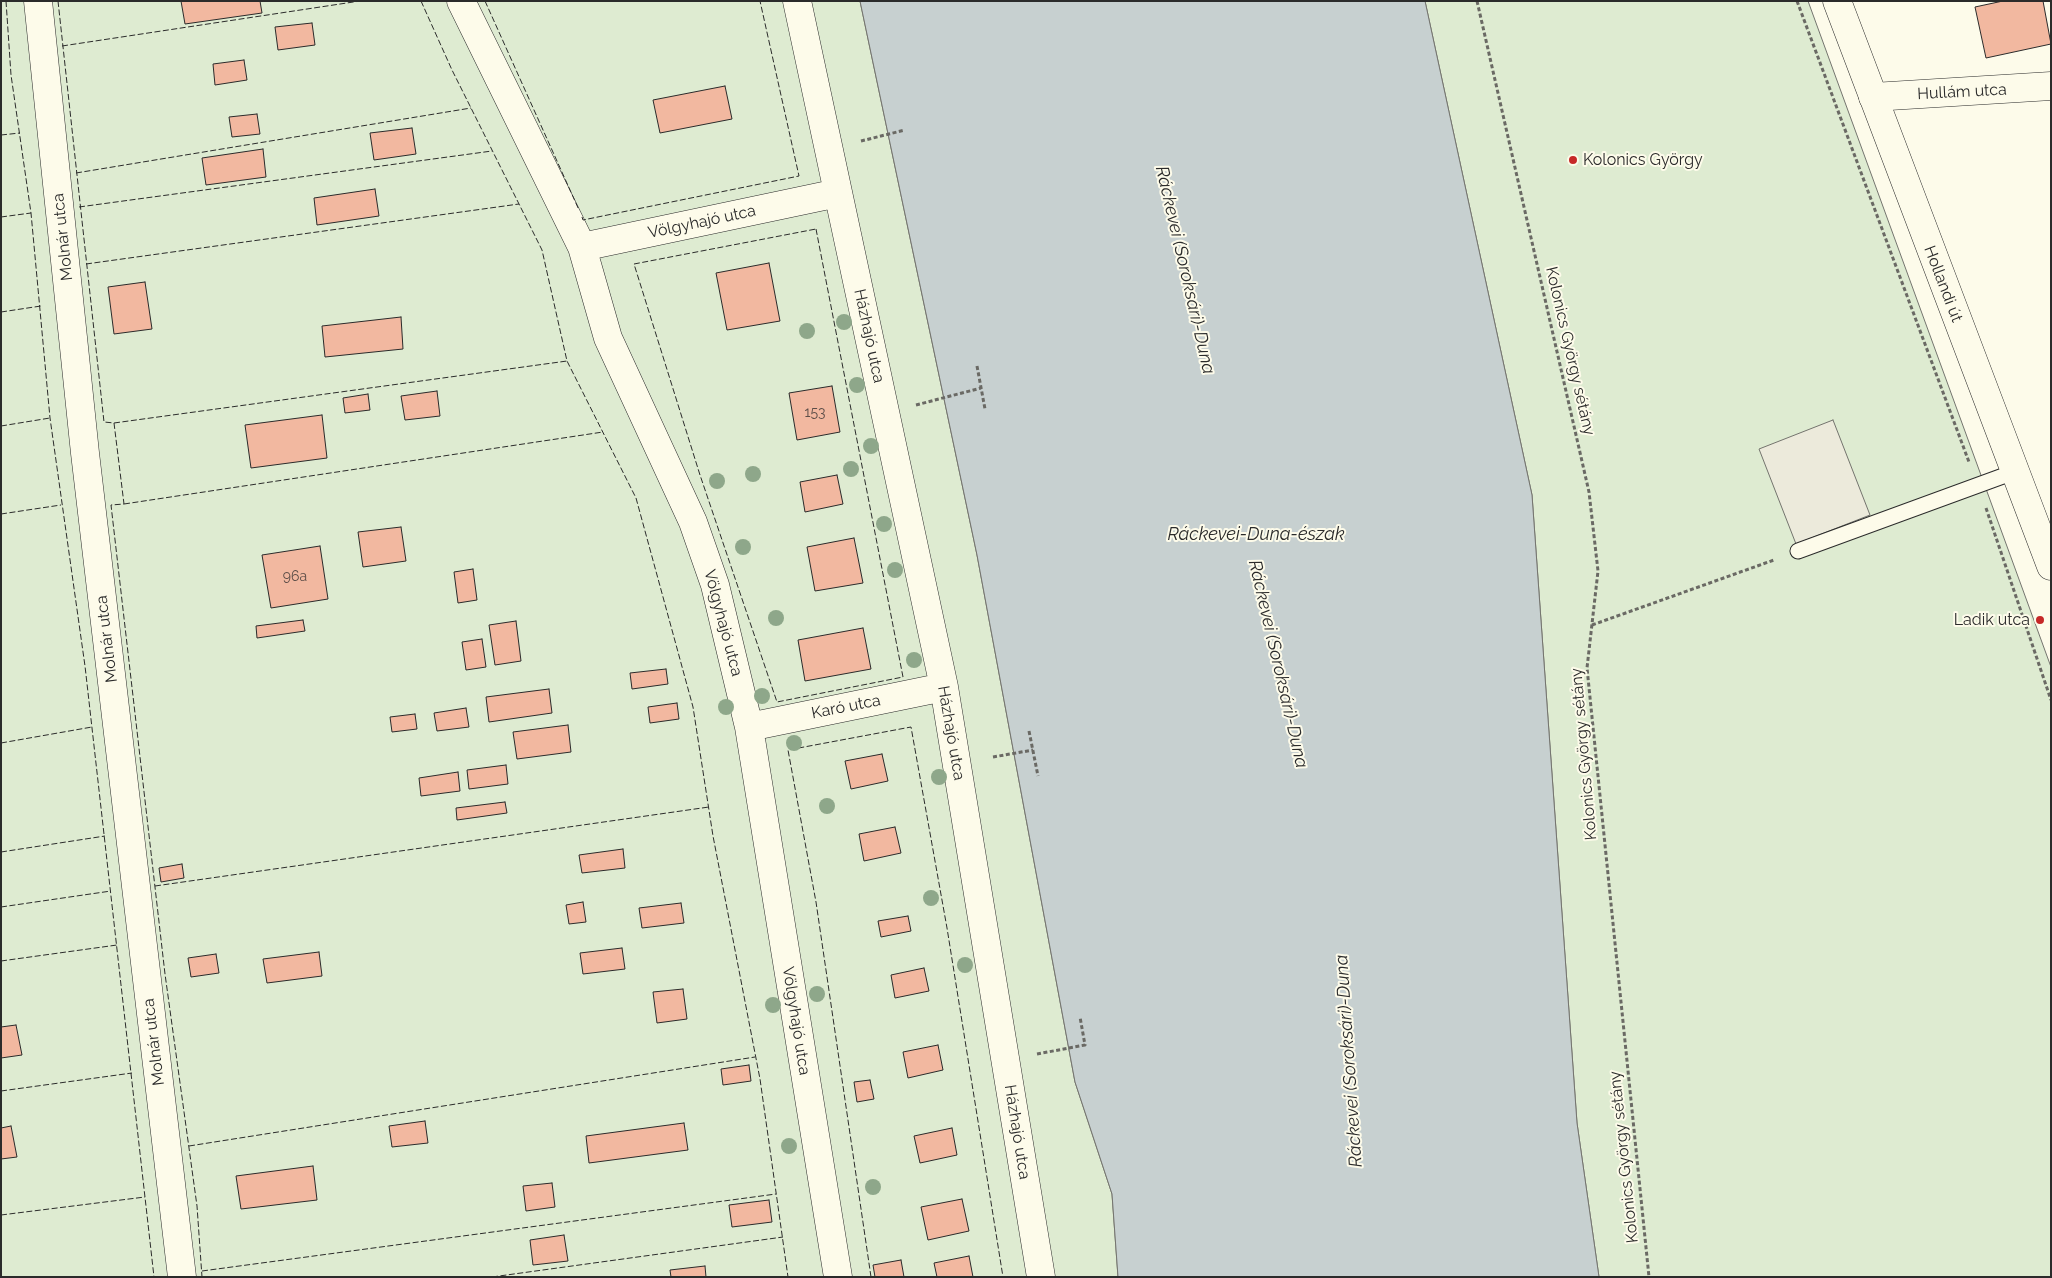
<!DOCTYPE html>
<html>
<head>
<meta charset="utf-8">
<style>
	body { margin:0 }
	#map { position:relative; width:2052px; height:1278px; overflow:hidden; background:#fdfbea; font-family:Raleway,sans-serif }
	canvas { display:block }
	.frame { position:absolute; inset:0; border:2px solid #2b2b2b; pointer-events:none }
</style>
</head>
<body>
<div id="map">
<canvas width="2052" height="1278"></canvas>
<div class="frame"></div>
</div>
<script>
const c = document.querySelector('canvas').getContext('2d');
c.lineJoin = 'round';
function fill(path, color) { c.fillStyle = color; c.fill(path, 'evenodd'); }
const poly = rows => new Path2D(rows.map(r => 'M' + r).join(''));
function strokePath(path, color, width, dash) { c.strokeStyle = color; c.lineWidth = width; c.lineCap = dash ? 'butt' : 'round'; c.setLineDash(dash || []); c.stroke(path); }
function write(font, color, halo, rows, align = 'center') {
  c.font = font + ' Raleway,sans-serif'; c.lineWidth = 4; c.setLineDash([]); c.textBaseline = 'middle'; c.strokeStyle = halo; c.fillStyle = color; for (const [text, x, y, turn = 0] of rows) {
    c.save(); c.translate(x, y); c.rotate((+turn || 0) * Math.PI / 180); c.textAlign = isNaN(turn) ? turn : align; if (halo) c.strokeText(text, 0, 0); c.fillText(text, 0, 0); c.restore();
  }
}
const green = poly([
	[1,1,860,1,977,555,1075,1082,1112,1194,1118,1277,1,1277,1,1],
	[1425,1,1808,1,2051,667,2051,1277,1599,1277,1577,1123,1532,495,1425,1]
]);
const parking = poly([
	[1833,420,1870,515,1796,544,1759,449,1833,420]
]);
const water = poly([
	[860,1,1425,1,1532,495,1577,1123,1599,1277,1118,1277,1112,1194,1075,1082,977,555,860,1]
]);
const building = poly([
	[181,1,260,1,262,13,185,24,181,1],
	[2003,1,2043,1,2051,44,1986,58,1975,7,2003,1],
	[312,23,315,45,278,50,275,27,312,23],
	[244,60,247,80,215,85,213,64,244,60],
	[725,86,732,119,660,133,653,100,725,86],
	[257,114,260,134,232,137,229,117,257,114],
	[412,128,416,154,374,160,370,133,412,128],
	[263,149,266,177,206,185,202,158,263,149],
	[375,189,379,216,317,225,314,198,375,189],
	[769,263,780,321,727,330,716,273,769,263],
	[145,282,152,329,114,334,108,287,145,282],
	[401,317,403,349,325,357,322,326,401,317],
	[832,386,840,432,797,440,789,393,832,386],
	[437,391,440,416,405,420,401,396,437,391],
	[368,394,370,410,345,413,343,398,368,394],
	[322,415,327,458,251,468,245,425,322,415],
	[837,475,843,504,805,512,800,482,837,475],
	[401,527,406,561,363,567,358,532,401,527],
	[854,538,863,583,815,591,807,547,854,538],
	[320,546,328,599,271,608,262,555,320,546],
	[473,569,477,600,458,603,454,572,473,569],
	[303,620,305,631,257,638,256,626,303,620],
	[516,621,521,661,495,665,489,625,516,621],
	[863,628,871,669,805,681,798,640,863,628],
	[482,639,486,667,466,670,462,642,482,639],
	[666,669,668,684,632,689,630,673,666,669],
	[549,689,552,713,489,722,486,697,549,689],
	[677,703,679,719,650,723,648,707,677,703],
	[466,708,469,727,437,731,434,713,466,708],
	[415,714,417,729,392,732,390,717,415,714],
	[568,725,571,752,517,759,513,732,568,725],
	[882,754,888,781,851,789,845,761,882,754],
	[506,765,508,784,469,789,467,770,506,765],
	[458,772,460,791,421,796,419,778,458,772],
	[505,802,507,813,457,820,456,808,505,802],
	[895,827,901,853,864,861,859,834,895,827],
	[623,849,625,868,582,873,579,855,623,849],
	[182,864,184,878,161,882,159,868,182,864],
	[583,902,586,922,569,924,566,905,583,902],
	[681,903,684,923,642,928,639,908,681,903],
	[908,916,911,931,881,937,878,921,908,916],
	[622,948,625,969,583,974,580,953,622,948],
	[319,952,322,976,267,983,263,959,319,952],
	[216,954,219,973,191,977,188,958,216,954],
	[924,968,929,991,895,998,891,975,924,968],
	[683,989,687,1019,657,1023,653,992,683,989],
	[16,1025,22,1055,1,1058,1,1027,16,1025],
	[938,1045,943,1070,908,1078,903,1052,938,1045],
	[749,1065,751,1081,723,1085,721,1069,749,1065],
	[870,1080,874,1099,857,1102,854,1082,870,1080],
	[425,1121,428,1143,392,1147,389,1126,425,1121],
	[684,1123,688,1150,589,1163,586,1136,684,1123],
	[11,1126,17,1157,1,1159,1,1128,11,1126],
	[952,1128,957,1155,920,1163,914,1136,952,1128],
	[313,1166,317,1200,241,1209,236,1176,313,1166],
	[552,1183,555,1207,526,1211,523,1186,552,1183],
	[962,1199,969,1231,928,1240,921,1207,962,1199],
	[769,1200,772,1222,732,1227,729,1205,769,1200],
	[564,1235,568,1261,533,1265,530,1240,564,1235],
	[969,1256,973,1277,937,1277,934,1263,969,1256],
	[901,1260,904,1277,875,1277,873,1265,901,1260],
	[705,1266,706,1277,671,1277,670,1270,705,1266]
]);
const path = poly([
	[1477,1,1589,492,1598,571,1587,668,1649,1277],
	[1797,1,1969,462],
	[861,141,905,130],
	[977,366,985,409],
	[916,405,981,388],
	[1986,508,2051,700],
	[1592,625,1774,560],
	[1029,731,1038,776],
	[993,757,1033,750],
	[1037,1054,1085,1045,1080,1017]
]);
const lane = poly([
	[1798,551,2014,472]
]);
const street = poly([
	[38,1,85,453,182,1277],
	[461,1,582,247],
	[797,1,944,687,1041,1277],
	[1873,97,2051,86],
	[749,727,944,687],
	[838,1277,749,727,715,585,693,522,608,338,582,247,838,193]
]);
const secondary = poly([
	[1837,1,2051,566]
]);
const fence = poly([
	[6,1,11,75,31,213,50,418,85,666,154,1277],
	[58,1,104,422,114,423,124,504,111,505,165,974,197,1206,202,1277],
	[421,1,452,70,542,250,567,361,636,498,693,707,713,836,760,1079,788,1277],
	[485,1,579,210],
	[62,46,360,1],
	[1,135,20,133],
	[76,173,471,108],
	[79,207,492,151],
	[1,217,31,213],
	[582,217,583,220,799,176,760,1],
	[816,229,903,677,777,702,700,475,634,264,816,229],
	[86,264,519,204],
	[1,312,41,306],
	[114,423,567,361],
	[1,426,50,418],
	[124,504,603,432],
	[1,514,61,505],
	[1,743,92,727],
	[1,852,105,836],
	[155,886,709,807],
	[1,907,111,891],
	[1,961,117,945],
	[1,1091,132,1073],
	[189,1146,755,1057],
	[1,1215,145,1197],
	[202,1271,776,1194],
	[492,1277,783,1237],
	[871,1277,816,902,788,750,911,727,947,928,1003,1277]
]);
const trees = [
	[844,322],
	[807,331],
	[857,385],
	[871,446],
	[851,469],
	[753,474],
	[717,481],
	[884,524],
	[743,547],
	[895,570],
	[776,618],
	[914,660],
	[762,696],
	[726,707],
	[794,743],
	[939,777],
	[827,806],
	[931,898],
	[965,965],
	[817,994],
	[773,1005],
	[789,1146],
	[873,1187]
];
const markers = [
	[1573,160,5,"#c62828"],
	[2040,620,5,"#c62828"]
];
const numberNames = [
	["153",815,413],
	["96a",295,577]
];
const streetNames = [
	["Hullám utca",1962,92,-3],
	["Völgyhajó utca",702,222,-12],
	["Molnár utca",63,237,-96],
	["Hollandi út",1943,284,69],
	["Házhajó utca",869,336,78],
	["Kolonics György sétány",1570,351,77],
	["Völgyhajó utca",723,623,75],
	["Molnár utca",107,639,-97],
	["Karó utca",846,707,-11],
	["Házhajó utca",951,733,80],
	["Kolonics György sétány",1584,754,-95],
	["Völgyhajó utca",796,1021,81],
	["Molnár utca",154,1042,-97],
	["Házhajó utca",1017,1132,81],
	["Kolonics György sétány",1624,1157,-96]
];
const poiNames = [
	["Kolonics György",1583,160],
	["Ladik utca",2030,620,"right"]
];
const waterNames = [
	["Ráckevei (Soroksári)-Duna",1185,270,77],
	["Ráckevei-Duna-észak",1256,535],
	["Ráckevei (Soroksári)-Duna",1278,664,77],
	["Ráckevei (Soroksári)-Duna",1349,1061,-94]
];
fill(green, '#deebd1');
strokePath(green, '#74746e', 1);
fill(parking, '#eceadb');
strokePath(parking, '#74746e', 1);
fill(water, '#c7d0d0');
strokePath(water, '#74746e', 1);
fill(building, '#f2b8a0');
strokePath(building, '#2b2b2b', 1);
strokePath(lane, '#2b2b2b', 17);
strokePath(street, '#2b2b2b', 29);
strokePath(secondary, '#2b2b2b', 29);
strokePath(path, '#6a6964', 3, [4, 2.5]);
strokePath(lane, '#fdfbea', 15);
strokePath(street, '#fdfbea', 28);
strokePath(secondary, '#fdfbea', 28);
strokePath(fence, '#2b2b2b', 1, [6, 2.5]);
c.fillStyle = '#8ea78a';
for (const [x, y] of trees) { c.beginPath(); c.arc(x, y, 8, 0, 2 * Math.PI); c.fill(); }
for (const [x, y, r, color] of markers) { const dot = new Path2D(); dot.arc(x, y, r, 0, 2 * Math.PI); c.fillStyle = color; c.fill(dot); strokePath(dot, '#fdfbea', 2); }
write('14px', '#5d4e48', null, numberNames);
write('16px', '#2b2b2b', '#fdfbea', streetNames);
write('16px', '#2b2b2b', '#fdfbea', poiNames, 'left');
write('italic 18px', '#2b2b2b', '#fdfbea', waterNames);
</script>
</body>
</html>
